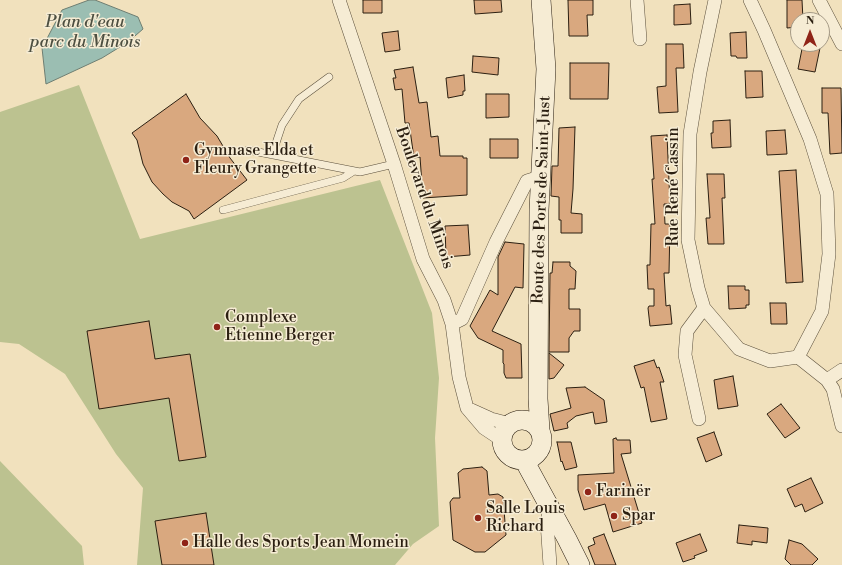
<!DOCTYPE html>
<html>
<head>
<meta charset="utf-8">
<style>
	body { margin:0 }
	#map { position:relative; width:842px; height:565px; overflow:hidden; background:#f1e1bd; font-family:"Libre Bodoni",serif }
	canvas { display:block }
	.north { position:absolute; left:790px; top:12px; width:40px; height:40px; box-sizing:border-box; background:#f6ecd4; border:1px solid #a59a86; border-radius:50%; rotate:0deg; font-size:11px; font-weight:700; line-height:16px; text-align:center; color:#2b1f11 }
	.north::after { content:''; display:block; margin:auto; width:14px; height:18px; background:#8f2418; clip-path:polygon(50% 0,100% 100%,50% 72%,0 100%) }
</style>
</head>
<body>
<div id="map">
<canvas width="842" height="565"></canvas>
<div class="north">N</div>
</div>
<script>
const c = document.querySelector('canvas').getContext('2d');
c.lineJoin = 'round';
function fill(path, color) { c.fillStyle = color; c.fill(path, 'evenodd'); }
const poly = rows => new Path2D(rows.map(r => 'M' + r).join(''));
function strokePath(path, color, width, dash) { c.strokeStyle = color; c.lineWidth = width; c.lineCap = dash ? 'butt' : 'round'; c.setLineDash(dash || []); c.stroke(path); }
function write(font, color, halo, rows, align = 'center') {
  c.font = font + ' "Libre Bodoni",serif'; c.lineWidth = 3; c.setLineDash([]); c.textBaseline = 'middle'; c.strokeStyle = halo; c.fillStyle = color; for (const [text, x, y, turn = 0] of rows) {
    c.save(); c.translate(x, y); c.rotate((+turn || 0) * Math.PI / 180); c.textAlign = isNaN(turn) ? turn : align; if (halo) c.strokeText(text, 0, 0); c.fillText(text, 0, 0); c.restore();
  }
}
const green = poly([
	[79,85,140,239,380,180,432,313,439,378,435,438,439,526,413,544,395,565,137,565,143,488,116,454,65,374,19,344,0,342,0,112],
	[0,461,82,546,84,565,0,565]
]);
const water = poly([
	[89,0,95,0,138,17,143,29,128,42,102,58,46,84,42,48,62,10,89,0]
]);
const building = poly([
	[363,0,382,0,382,13,363,13,363,0],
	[474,0,501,0,502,12,475,14,474,0],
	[568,0,593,0,593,15,587,15,588,36,569,36,568,0],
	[787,0,802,0,803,20,798,20,798,27,787,28,787,0],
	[690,4,691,24,674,25,674,5,690,4],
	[398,31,400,50,385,52,382,33,398,31],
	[746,32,747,58,737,58,736,56,731,56,730,33,746,32],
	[666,44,683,44,684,68,676,68,678,112,659,113,657,87,666,86,666,44],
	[803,44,820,48,815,72,798,69,803,44],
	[473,56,499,58,498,75,472,72,473,56],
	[570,63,609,63,608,99,570,99,570,63],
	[413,67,419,103,427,102,431,137,438,136,440,156,463,156,463,158,467,158,467,195,423,198,420,157,414,158,409,123,405,123,402,89,395,90,393,78,396,78,394,70,413,67],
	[745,71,762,71,763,97,746,98,745,71],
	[464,75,465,91,463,91,463,95,448,98,446,78,464,75],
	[822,88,841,88,842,153,830,154,828,113,822,113,822,88],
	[186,94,200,118,217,136,230,158,247,180,194,219,189,211,172,202,163,194,152,182,143,164,137,140,132,133,186,94],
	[486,94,509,94,509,117,486,118,486,94],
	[730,120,731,147,712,148,711,133,713,133,713,121,730,120],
	[575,127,573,189,571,213,582,214,582,233,561,233,561,220,559,220,559,197,551,196,552,166,558,166,559,128,575,127],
	[785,130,787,154,767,155,766,131,785,130],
	[667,135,670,204,664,204,665,224,670,224,669,273,664,273,666,306,670,305,672,324,650,326,648,308,649,306,654,306,654,289,648,289,647,265,650,265,651,224,655,224,652,179,654,179,651,136,667,135],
	[490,139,518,139,518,158,490,158,490,139],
	[796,170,803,282,786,283,779,171,796,170],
	[707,174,724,174,725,198,722,198,724,244,708,244,706,218,710,218,707,174],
	[468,225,470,255,446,257,445,226,468,225],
	[505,242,524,244,523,288,515,287,492,331,521,344,522,378,506,378,504,373,504,364,503,363,503,350,478,338,470,326,490,290,498,295,498,257,505,242],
	[553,262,570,262,570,266,576,271,575,289,569,289,569,309,580,309,580,331,574,331,569,338,569,352,549,352,550,273,552,273,553,262],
	[728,286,745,286,745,290,749,290,749,305,746,305,746,308,729,309,728,286],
	[770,303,786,303,787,324,771,324,770,303],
	[149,321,155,359,190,354,206,457,179,461,169,398,99,409,87,331,149,321],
	[549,353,564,365,554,378,549,379,549,353],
	[654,360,657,368,659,367,664,382,660,382,667,419,651,422,644,387,641,388,634,366,654,360],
	[733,376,738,406,718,409,714,380,733,376],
	[585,387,604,400,607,422,595,424,593,412,576,416,567,423,568,428,554,431,550,414,571,408,566,388,585,387],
	[781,404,800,428,785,438,767,414,781,404],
	[714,432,722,455,706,462,697,438,714,432],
	[616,438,617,440,630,440,631,453,621,454,642,523,613,532,605,504,584,510,578,490,578,475,614,473,613,439,616,438],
	[557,442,571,442,577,467,565,470,562,461,561,462,557,442],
	[482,467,487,471,489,495,498,494,503,497,506,535,485,552,475,552,453,540,450,502,453,498,460,498,458,473,463,469,482,467],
	[811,478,823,503,805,512,802,504,795,507,787,489,811,478],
	[206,513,214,565,162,565,155,521,206,513],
	[739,525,768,528,767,543,752,541,752,545,737,543,739,525],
	[604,534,616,565,595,565,588,547,595,544,593,538,604,534],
	[700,534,707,551,694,556,695,558,683,562,676,543,700,534],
	[789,540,802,544,818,559,812,565,791,565,785,559,789,540]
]);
const lane = poly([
	[248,150,360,172,394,164],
	[272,155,282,125,299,99,329,77],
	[223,210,343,178,354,171]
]);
const street = poly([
	[339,0,394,164,423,259,444,300,452,324,459,377,467,408,484,428,502,440],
	[637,0,640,39],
	[715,0,700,72,690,134,688,240,698,288,704,308,739,349,770,361,798,357],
	[750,0,764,30,810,139,827,194,829,254,822,311,798,357],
	[819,0,842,44],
	[452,324,462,319,496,242,527,181,540,177],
	[798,357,827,380,833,389,842,426],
	[827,380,842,370],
	[471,410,491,419,510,424],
	[699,419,685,355,687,331,704,308],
	[550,507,547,522,550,565]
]);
const secondary = poly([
	'502 440a20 20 0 1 1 40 0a20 20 0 1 1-40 0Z',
	[540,430,538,399,539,210,546,69,541,0],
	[524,460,567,539,580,565]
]);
const markers = [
	[186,160,4,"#8f2418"],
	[217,327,4,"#8f2418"],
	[588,492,4,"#8f2418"],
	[614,516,4,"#8f2418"],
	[478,518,4,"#8f2418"],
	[185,543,4,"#8f2418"]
];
const poiNames = [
	["Gymnase Elda et",194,151],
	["Fleury Grangette",194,169],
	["Complexe",225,318],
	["Etienne Berger",225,336],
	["Farinër",596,492],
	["Salle Louis",486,509],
	["Richard",486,527],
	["Spar",622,516],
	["Halle des Sports Jean Momein",193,543]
];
const streetNames = [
	["Rue René Cassin",674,187,-90],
	["Boulevard du Minois",424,198,71],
	["Route des Ports de Saint-Just",542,200,-88]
];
const waterNames = [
	["Plan d'eau",85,23],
	["parc du Minois",85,43]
];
fill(green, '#bcc290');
fill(water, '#9bbeb2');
strokePath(water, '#6e7e72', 1);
fill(building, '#d9a87f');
strokePath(building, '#2b1f11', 1);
strokePath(lane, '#5c503c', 8);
strokePath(street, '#5c503c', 14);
strokePath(secondary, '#2b1f11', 20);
strokePath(lane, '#f6ecd4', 7);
strokePath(street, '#f6ecd4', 13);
strokePath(secondary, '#f6ecd4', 19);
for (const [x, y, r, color] of markers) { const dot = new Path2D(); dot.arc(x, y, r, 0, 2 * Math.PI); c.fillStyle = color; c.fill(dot); strokePath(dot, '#f6ecd4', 1.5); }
write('16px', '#2b1f11', '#f6ecd4', poiNames, 'left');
write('16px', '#2b1f11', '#f6ecd4', streetNames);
write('italic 17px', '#4d4f41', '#f6ecd4', waterNames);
</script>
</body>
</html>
